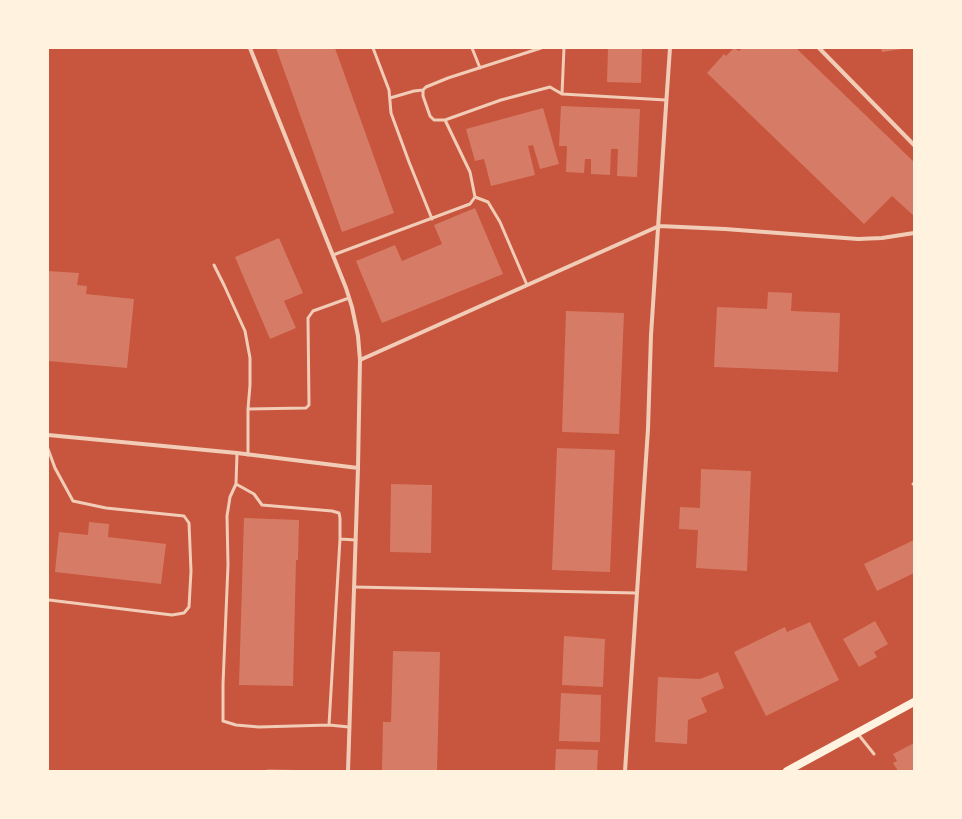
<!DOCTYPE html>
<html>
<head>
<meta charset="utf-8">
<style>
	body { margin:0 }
	#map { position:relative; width:962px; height:819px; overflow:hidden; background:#c8553d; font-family:Lato,sans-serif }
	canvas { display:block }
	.frame { position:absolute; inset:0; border:49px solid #fff3e0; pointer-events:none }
</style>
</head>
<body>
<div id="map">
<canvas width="962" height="819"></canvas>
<div class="frame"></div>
</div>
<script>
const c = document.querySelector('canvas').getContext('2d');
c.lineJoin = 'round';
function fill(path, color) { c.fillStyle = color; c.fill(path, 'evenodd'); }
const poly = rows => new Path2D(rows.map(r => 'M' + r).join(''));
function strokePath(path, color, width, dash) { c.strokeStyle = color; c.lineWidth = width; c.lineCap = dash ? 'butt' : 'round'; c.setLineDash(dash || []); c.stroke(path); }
const building = poly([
	[276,48,335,48,394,213,342,232],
	[608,48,642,48,641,83,607,82],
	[734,48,739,51,742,48,796,48,914,162,914,216,892,196,864,224,707,73,724,54,726,56],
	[881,48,902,48,902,49,882,52],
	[561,106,640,109,637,177,617,176,618,149,611,149,610,175,591,174,591,159,585,159,584,173,566,172,567,146,559,146],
	[543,108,559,164,540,169,533,145,528,146,535,175,491,186,484,159,475,161,466,129],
	[475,208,503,274,382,323,356,261,395,245,402,261,442,244,434,225],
	[279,238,303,293,284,301,296,328,270,339,235,257],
	[48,271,79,273,77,285,87,286,86,294,134,299,127,368,48,361],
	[768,292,792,293,791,311,840,313,838,372,714,367,717,307,767,309],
	[566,311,624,313,619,434,562,432],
	[557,448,615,450,610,572,552,570],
	[701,469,751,471,747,571,696,568,698,530,679,529,680,507,700,508],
	[391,484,432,485,431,553,390,552],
	[244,518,299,520,298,560,296,560,293,686,239,685],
	[89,522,109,524,108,537,166,544,161,584,55,572,59,532,88,535],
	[914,540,914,573,877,591,864,564],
	[875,621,888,644,874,652,877,657,859,667,843,639],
	[810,622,839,680,766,716,734,652,785,627,787,632],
	[564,636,605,639,603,687,562,685],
	[393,651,440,652,437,771,382,771,383,722,391,722],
	[718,672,724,688,701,698,707,712,688,720,687,744,655,742,658,677,700,679],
	[561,693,601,695,600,742,559,741],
	[914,743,914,771,898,771,893,763,897,761,893,754],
	[556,749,598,750,597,771,555,771],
	[267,769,296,770,296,771,267,771]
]);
const service = poly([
	[373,48,389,90,391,113,409,162,432,219],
	[472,48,480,68],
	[541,48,448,78,426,87,423,90,423,96,430,116,434,120,445,120,501,100,550,87,562,94,666,100],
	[562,94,564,48],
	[390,98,414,91,423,90],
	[475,197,488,202,500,222,527,285],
	[333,255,470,204,475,197,470,172,445,120],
	[214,265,224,285,245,331,250,358,250,385,248,409],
	[48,449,55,468,73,501,106,508,184,516,189,523,191,571,189,607,184,613,172,615,49,600],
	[237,453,236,484,230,497,227,516,228,565,223,684,223,721,236,725,259,727,329,725,349,727],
	[248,455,248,409,306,408,309,405,308,318,313,311,349,298],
	[236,484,254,494,262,505,332,511,339,513,340,518,340,539,329,725],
	[913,484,914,483],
	[340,539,356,540],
	[354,587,636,593],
	[858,734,874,754]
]);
const minor = poly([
	[250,48,346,288,352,307,358,336,360,360,358,468,348,771],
	[819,48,914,145],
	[360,360,659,226,725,229,858,239,882,238,914,233],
	[48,435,237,453,358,468],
	[625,771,648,429,651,335,666,106,670,48]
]);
const secondary = poly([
	[787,771,914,702]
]);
fill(building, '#d67c66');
strokePath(service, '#f1ccb7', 3);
strokePath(minor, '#f1ccb7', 4);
strokePath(secondary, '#fff3e0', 8);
</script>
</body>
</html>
